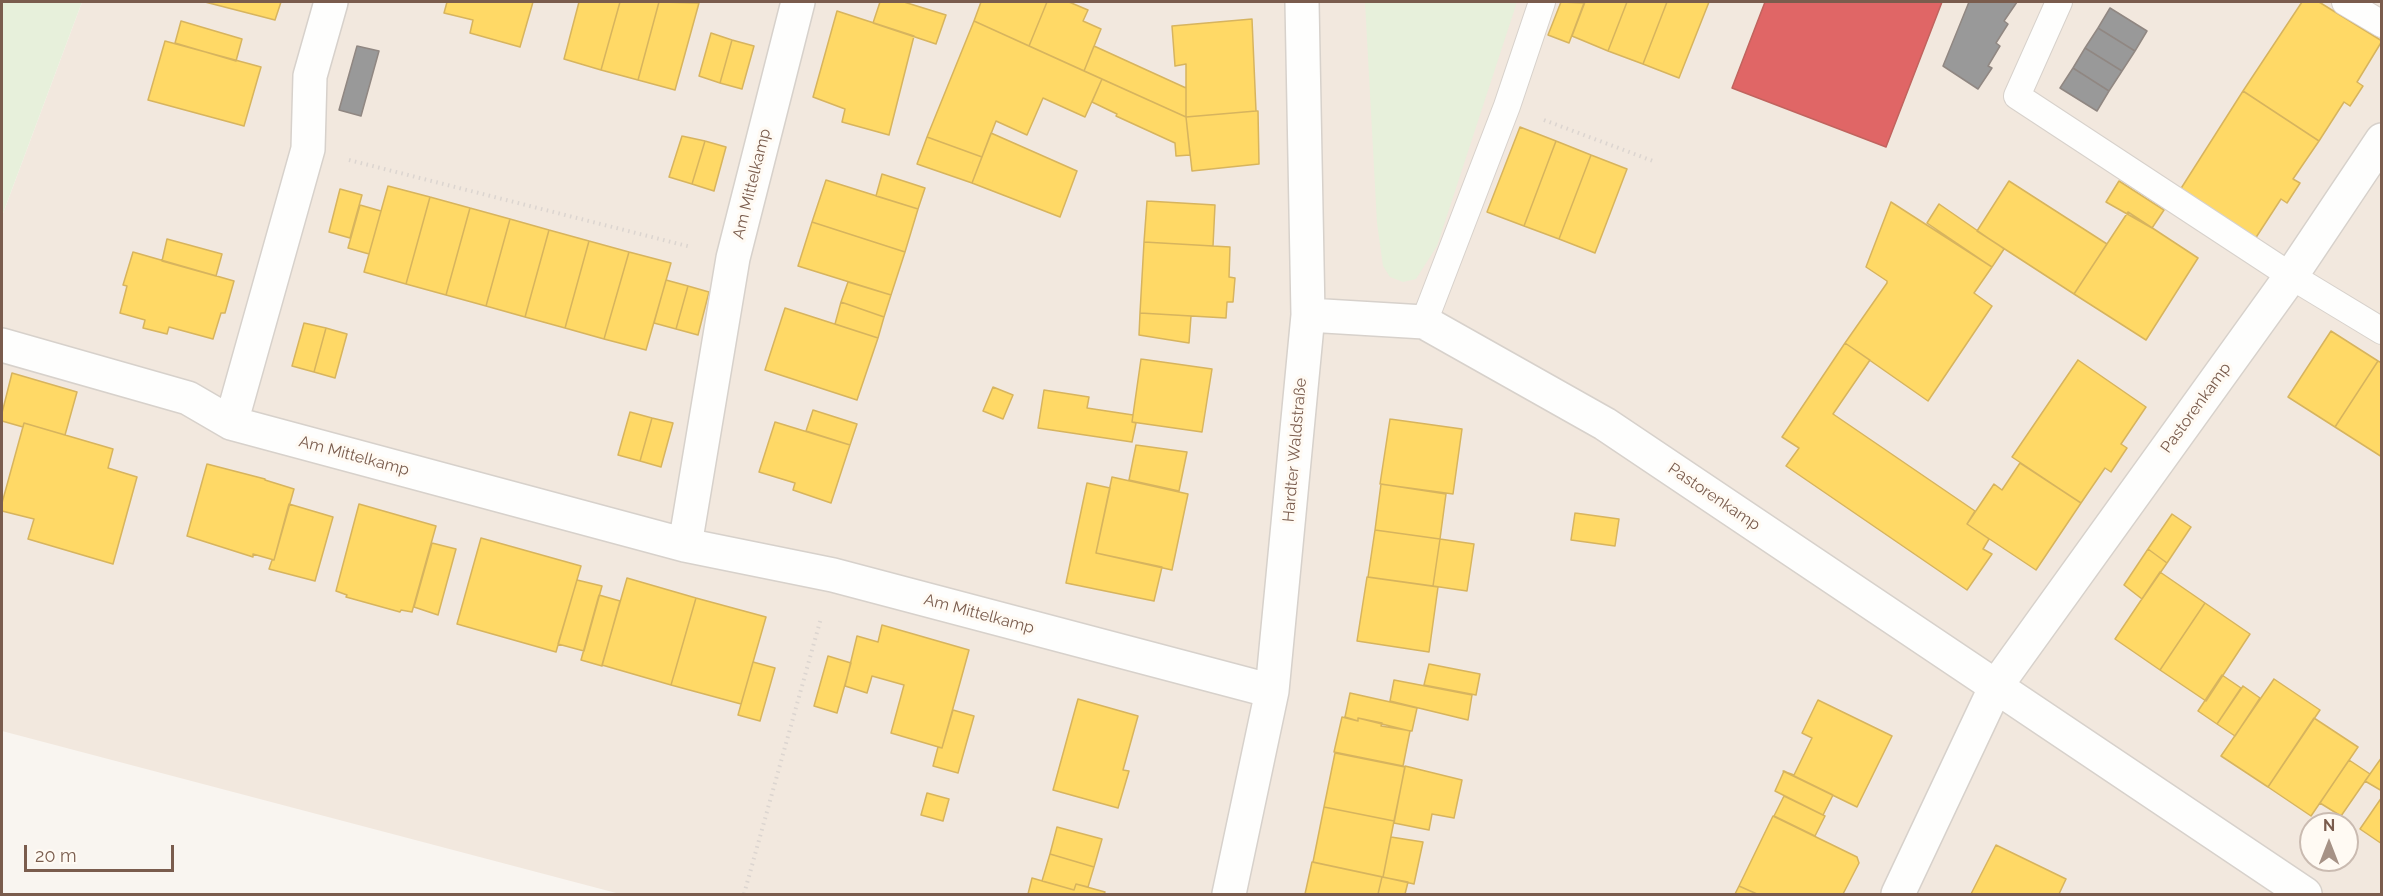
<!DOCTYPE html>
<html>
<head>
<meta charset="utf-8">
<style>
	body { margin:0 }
	#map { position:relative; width:2383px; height:896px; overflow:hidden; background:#f9f5f0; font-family:Raleway,sans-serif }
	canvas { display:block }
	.frame { position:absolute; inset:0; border:3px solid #7a5c4d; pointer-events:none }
	.north { position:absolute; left:2299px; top:812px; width:60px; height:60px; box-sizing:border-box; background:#fffaf3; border:2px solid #cabbb1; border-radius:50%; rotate:0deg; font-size:16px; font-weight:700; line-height:24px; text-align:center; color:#7a5c4d }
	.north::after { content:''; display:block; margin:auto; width:21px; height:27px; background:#a69286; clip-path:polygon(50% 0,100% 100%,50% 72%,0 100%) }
	.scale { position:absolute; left:24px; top:845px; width:150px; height:27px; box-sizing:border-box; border:3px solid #7a5c4d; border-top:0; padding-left:8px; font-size:18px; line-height:21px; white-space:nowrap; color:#7a5c4d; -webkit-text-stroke:4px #fffaf3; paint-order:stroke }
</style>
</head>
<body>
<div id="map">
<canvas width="2383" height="896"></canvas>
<div class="frame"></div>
<div class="north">N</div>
<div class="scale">20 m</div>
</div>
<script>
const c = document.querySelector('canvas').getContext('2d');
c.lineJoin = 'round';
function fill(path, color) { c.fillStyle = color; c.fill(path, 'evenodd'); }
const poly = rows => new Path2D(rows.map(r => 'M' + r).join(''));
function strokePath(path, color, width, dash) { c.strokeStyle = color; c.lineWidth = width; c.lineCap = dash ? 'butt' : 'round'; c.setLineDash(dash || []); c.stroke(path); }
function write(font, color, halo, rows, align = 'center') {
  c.font = font + ' Raleway,sans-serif'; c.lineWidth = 6; c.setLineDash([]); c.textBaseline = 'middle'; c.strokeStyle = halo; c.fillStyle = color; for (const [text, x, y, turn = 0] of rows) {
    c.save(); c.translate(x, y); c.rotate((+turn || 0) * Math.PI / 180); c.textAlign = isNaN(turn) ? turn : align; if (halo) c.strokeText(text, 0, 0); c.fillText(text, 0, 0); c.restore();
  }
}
const residential = poly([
	[82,2,2381,2,2381,894,620,894,2,731,2,216],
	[2311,824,2347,824,2347,860,2311,860]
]);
const green = poly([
	[2,2,82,2,2,216],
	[1365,2,1517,2,1437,246,1416,279,1403,282,1390,277,1383,266,1377,223]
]);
const homes = poly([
	[205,2,281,2,275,20,205,2],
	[447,2,533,2,520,47,470,33,473,20,444,13,447,2],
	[579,2,620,2,601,70,564,59,579,2],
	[620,2,659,2,638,80,601,70,620,2],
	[659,2,699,3,675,90,638,80,659,2],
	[880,2,904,2,946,15,936,44,873,23,880,2],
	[981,2,1047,2,1029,46,974,21,981,2],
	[1047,2,1069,2,1088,10,1083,21,1101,29,1084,71,1029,46,1047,2],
	[1561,2,1584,3,1569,43,1548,35,1561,2],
	[1585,2,1627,2,1608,51,1572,36,1585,2],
	[1627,2,1667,2,1643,64,1608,51,1627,2],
	[1667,2,1709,2,1679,78,1643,64,1667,2],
	[2302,2,2319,2,2382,41,2357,82,2363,86,2350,106,2344,102,2319,141,2243,91,2302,2],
	[837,11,914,36,889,135,842,122,845,109,813,97,837,11],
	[1252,19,1256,111,1186,117,1186,64,1175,66,1172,26,1252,19],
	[181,21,242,39,236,61,175,43,181,21],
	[974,21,1102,79,1085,117,1043,98,1027,135,996,121,982,157,927,137,974,21],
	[711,33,732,40,720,83,699,76,711,33],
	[732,40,754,46,742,89,720,83,732,40],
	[165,41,261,67,244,126,148,100,165,41],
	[1094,46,1186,88,1186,117,1084,71,1094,46],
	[1102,79,1186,117,1190,155,1176,156,1175,143,1116,116,1117,114,1092,102,1102,79],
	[2243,91,2319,141,2293,179,2300,183,2287,203,2281,199,2255,239,2180,190,2243,91],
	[1256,111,1258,111,1259,164,1192,171,1186,117,1256,111],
	[1520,127,1556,141,1524,226,1487,212,1520,127],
	[991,133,1077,171,1060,217,972,183,991,133],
	[682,136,705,141,692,184,669,177,682,136],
	[927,137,982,157,972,183,917,164,927,137],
	[705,141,726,147,714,191,692,184,705,141],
	[1556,141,1591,155,1559,239,1524,226,1556,141],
	[1591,155,1627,169,1595,253,1559,239,1591,155],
	[882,174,925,188,918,209,876,196,882,174],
	[826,180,918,209,905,252,812,222,826,180],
	[2009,181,2107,244,2074,294,1977,231,2009,181],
	[2119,181,2164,210,2152,228,2106,202,2119,181],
	[388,186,430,197,406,284,364,272,388,186],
	[340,189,362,195,350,238,329,232,340,189],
	[430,197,470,208,446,295,406,284,430,197],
	[1147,201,1215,205,1213,246,1144,242,1147,201],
	[1891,202,1992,267,1974,293,1992,306,1928,401,1845,343,1887,283,1887,281,1866,267,1891,202],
	[1939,204,2004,249,1992,267,1927,223,1939,204],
	[360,205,381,211,369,254,348,248,360,205],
	[470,208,510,219,486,306,446,295,470,208],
	[2128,212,2198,258,2146,340,2074,294,2128,212],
	[510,219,549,230,525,317,486,306,510,219],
	[812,222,905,252,891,295,798,266,812,222],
	[549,230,589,241,565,328,525,317,549,230],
	[167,239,222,254,216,276,162,261,167,239],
	[589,241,629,252,604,339,565,328,589,241],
	[1144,242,1230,247,1229,277,1235,278,1233,302,1227,302,1226,318,1140,313,1144,242],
	[133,252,234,281,225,313,221,313,213,339,169,327,167,334,143,328,145,320,120,313,127,286,123,285,133,252],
	[629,252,671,263,646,350,604,339,629,252],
	[666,280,688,286,676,329,654,323,666,280],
	[848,282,891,295,884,317,841,302,848,282],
	[688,286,709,292,698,335,676,329,688,286],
	[841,302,884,317,878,338,835,324,841,302],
	[785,308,878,338,857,400,765,370,785,308],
	[1140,313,1191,316,1189,343,1139,335,1140,313],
	[304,323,326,328,314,372,292,366,304,323],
	[326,328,347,334,335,378,314,372,326,328],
	[2331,331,2378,361,2335,427,2288,397,2331,331],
	[1845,343,1870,360,1833,414,1975,511,1967,524,1989,539,1983,549,1992,554,1967,590,1786,466,1799,448,1782,437,1845,343],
	[1141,359,1212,369,1202,432,1132,422,1141,359],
	[2078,360,2146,407,2121,444,2127,448,2111,472,2105,468,2081,503,2012,457,2078,360],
	[2378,361,2382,363,2382,457,2335,427,2378,361],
	[12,373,77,392,65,435,24,423,23,427,2,421,2,413,12,373],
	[993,387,1013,395,1003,419,983,411,993,387],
	[1044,390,1089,397,1087,408,1133,415,1132,422,1136,423,1132,442,1038,428,1044,390],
	[813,410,857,424,850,445,806,431,813,410],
	[630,412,652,418,640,461,618,455,630,412],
	[652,418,673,423,661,467,640,461,652,418],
	[1390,419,1462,429,1453,494,1380,484,1390,419],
	[775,422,850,445,831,503,793,490,795,483,759,472,775,422],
	[24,423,113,449,108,468,137,477,113,564,28,539,34,519,2,511,2,503,24,423],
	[1136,445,1187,452,1179,491,1129,480,1136,445],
	[2020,463,2081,503,2036,570,1967,524,1994,484,2002,490,2020,463],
	[207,464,265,479,265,480,294,489,274,560,253,554,253,557,187,536,207,464],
	[1112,477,1188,494,1172,570,1096,553,1112,477],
	[1087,483,1110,488,1096,553,1162,567,1154,601,1066,583,1087,483],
	[1381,484,1446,494,1440,539,1375,530,1381,484],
	[289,504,333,517,315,581,269,569,272,560,274,560,289,504],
	[359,504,436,526,412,612,401,610,400,612,346,597,347,595,336,591,359,504],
	[1575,513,1619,519,1615,546,1571,540,1575,513],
	[2172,514,2191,527,2167,563,2148,549,2172,514],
	[1375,530,1440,539,1433,586,1368,577,1375,530],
	[481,538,581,566,556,652,457,624,481,538],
	[1440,539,1474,544,1467,591,1433,586,1440,539],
	[432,543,456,549,438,615,414,607,432,543],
	[2148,549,2167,563,2142,599,2124,585,2148,549],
	[2160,572,2205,603,2160,670,2115,639,2160,572],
	[1367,577,1438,587,1429,652,1357,641,1367,577],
	[627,578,696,598,671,685,602,665,627,578],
	[577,580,602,586,584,651,558,644,577,580],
	[599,595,620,601,602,666,581,660,599,595],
	[696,598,766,617,741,704,671,685,696,598],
	[2205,603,2250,634,2206,701,2160,670,2205,603],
	[882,625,969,650,942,748,891,733,904,685,872,676,867,693,845,686,857,636,878,642,882,625],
	[828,656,851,663,837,713,814,706,828,656],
	[753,662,775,668,760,721,738,715,753,662],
	[1429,664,1480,674,1476,695,1424,685,1429,664],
	[2222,675,2241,688,2217,724,2198,711,2222,675],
	[2274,679,2320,710,2268,787,2221,756,2274,679],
	[1394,680,1472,695,1468,720,1390,701,1394,680],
	[2243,686,2260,698,2235,736,2217,724,2243,686],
	[1350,693,1417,708,1412,731,1381,726,1382,723,1358,718,1358,721,1345,717,1350,693],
	[1078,699,1138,716,1123,770,1129,771,1118,808,1053,790,1078,699],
	[1818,700,1892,736,1857,807,1783,771,1794,775,1812,738,1802,733,1818,700],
	[953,710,974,716,958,773,933,766,938,747,942,748,953,710],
	[1342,717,1358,721,1358,718,1410,731,1403,766,1334,752,1342,717],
	[2314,718,2358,747,2311,816,2268,787,2314,718],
	[1335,753,1405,767,1394,821,1324,807,1335,753],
	[2382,757,2382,791,2365,781,2382,757],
	[2349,760,2370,774,2341,816,2320,803,2349,760],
	[1405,766,1462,780,1454,818,1432,814,1429,830,1394,823,1405,766],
	[1784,771,1833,795,1823,815,1775,791,1784,771],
	[927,793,949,799,943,821,921,815,927,793],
	[1784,796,1825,816,1815,836,1774,816,1784,796],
	[2382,797,2382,844,2360,829,2382,797],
	[1324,807,1394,821,1383,877,1313,862,1324,807],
	[1773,816,1857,857,1859,863,1843,894,1757,894,1739,886,1773,816],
	[1057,827,1102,839,1094,867,1050,854,1057,827],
	[1391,837,1423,842,1414,884,1383,877,1391,837],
	[1996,845,2066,879,2059,894,1971,894,1996,845],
	[1050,854,1094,867,1088,887,1076,884,1074,890,1042,881,1050,854],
	[1312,862,1382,877,1378,894,1305,894,1312,862],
	[1382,877,1408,882,1405,894,1378,894,1382,877],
	[1032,878,1074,890,1076,884,1105,892,1104,894,1028,894,1032,878],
	[1739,886,1757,894,1735,894,1739,886]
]);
const shops = poly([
	[1765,2,1942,2,1886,147,1732,88,1765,2]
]);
const industry = poly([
	[1969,2,2017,2,2004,21,2008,24,1996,43,2000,46,1988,66,1992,68,1978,89,1943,66,1969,2],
	[2110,8,2147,31,2135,51,2098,28,2110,8],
	[2098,28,2135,51,2122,71,2085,48,2098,28],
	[357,46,379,51,361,116,339,110,357,46],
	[2085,48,2122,71,2109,91,2073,68,2085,48],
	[2073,68,2109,91,2097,111,2060,88,2073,68]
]);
const path = poly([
	[1544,120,1653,161],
	[349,160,691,247],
	[744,894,821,618]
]);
const lane = poly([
	[2059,2,2017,96,2291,276,2382,331],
	[2345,2,2382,24],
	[1424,322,1507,106,1542,2]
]);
const street = poly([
	[1308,315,1424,322,1605,424,2305,894],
	[2,345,188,398,231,423,685,545,833,575,1272,691],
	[231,423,308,149,310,76,331,2],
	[685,545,733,258,798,2],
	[1229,894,1272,691,1308,315,1302,2],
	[1898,894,1996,686,2291,276,2382,140]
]);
const streetNames = [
	["Am Mittelkamp",752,184,-76],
	["Pastorenkamp",2196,408,-54],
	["Hardter Waldstraße",1295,450,-85],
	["Am Mittelkamp",354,456,15],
	["Pastorenkamp",1714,497,34],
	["Am Mittelkamp",979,614,15]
];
fill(residential, '#f2e8de');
fill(green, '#e7f0db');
fill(homes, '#ffd966');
strokePath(homes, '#d7b45e', 1.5);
fill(shops, '#e06666');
strokePath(shops, '#c1635e', 1.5);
fill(industry, '#999');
strokePath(industry, '#908782', 1.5);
strokePath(lane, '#d7d1cb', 28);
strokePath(street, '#d7d1cb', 36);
strokePath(path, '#dcd5d0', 4, [1.5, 4.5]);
strokePath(lane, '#fefefd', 26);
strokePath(street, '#fefefd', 33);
write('16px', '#7a5c4d', '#fffaf3', streetNames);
</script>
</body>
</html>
